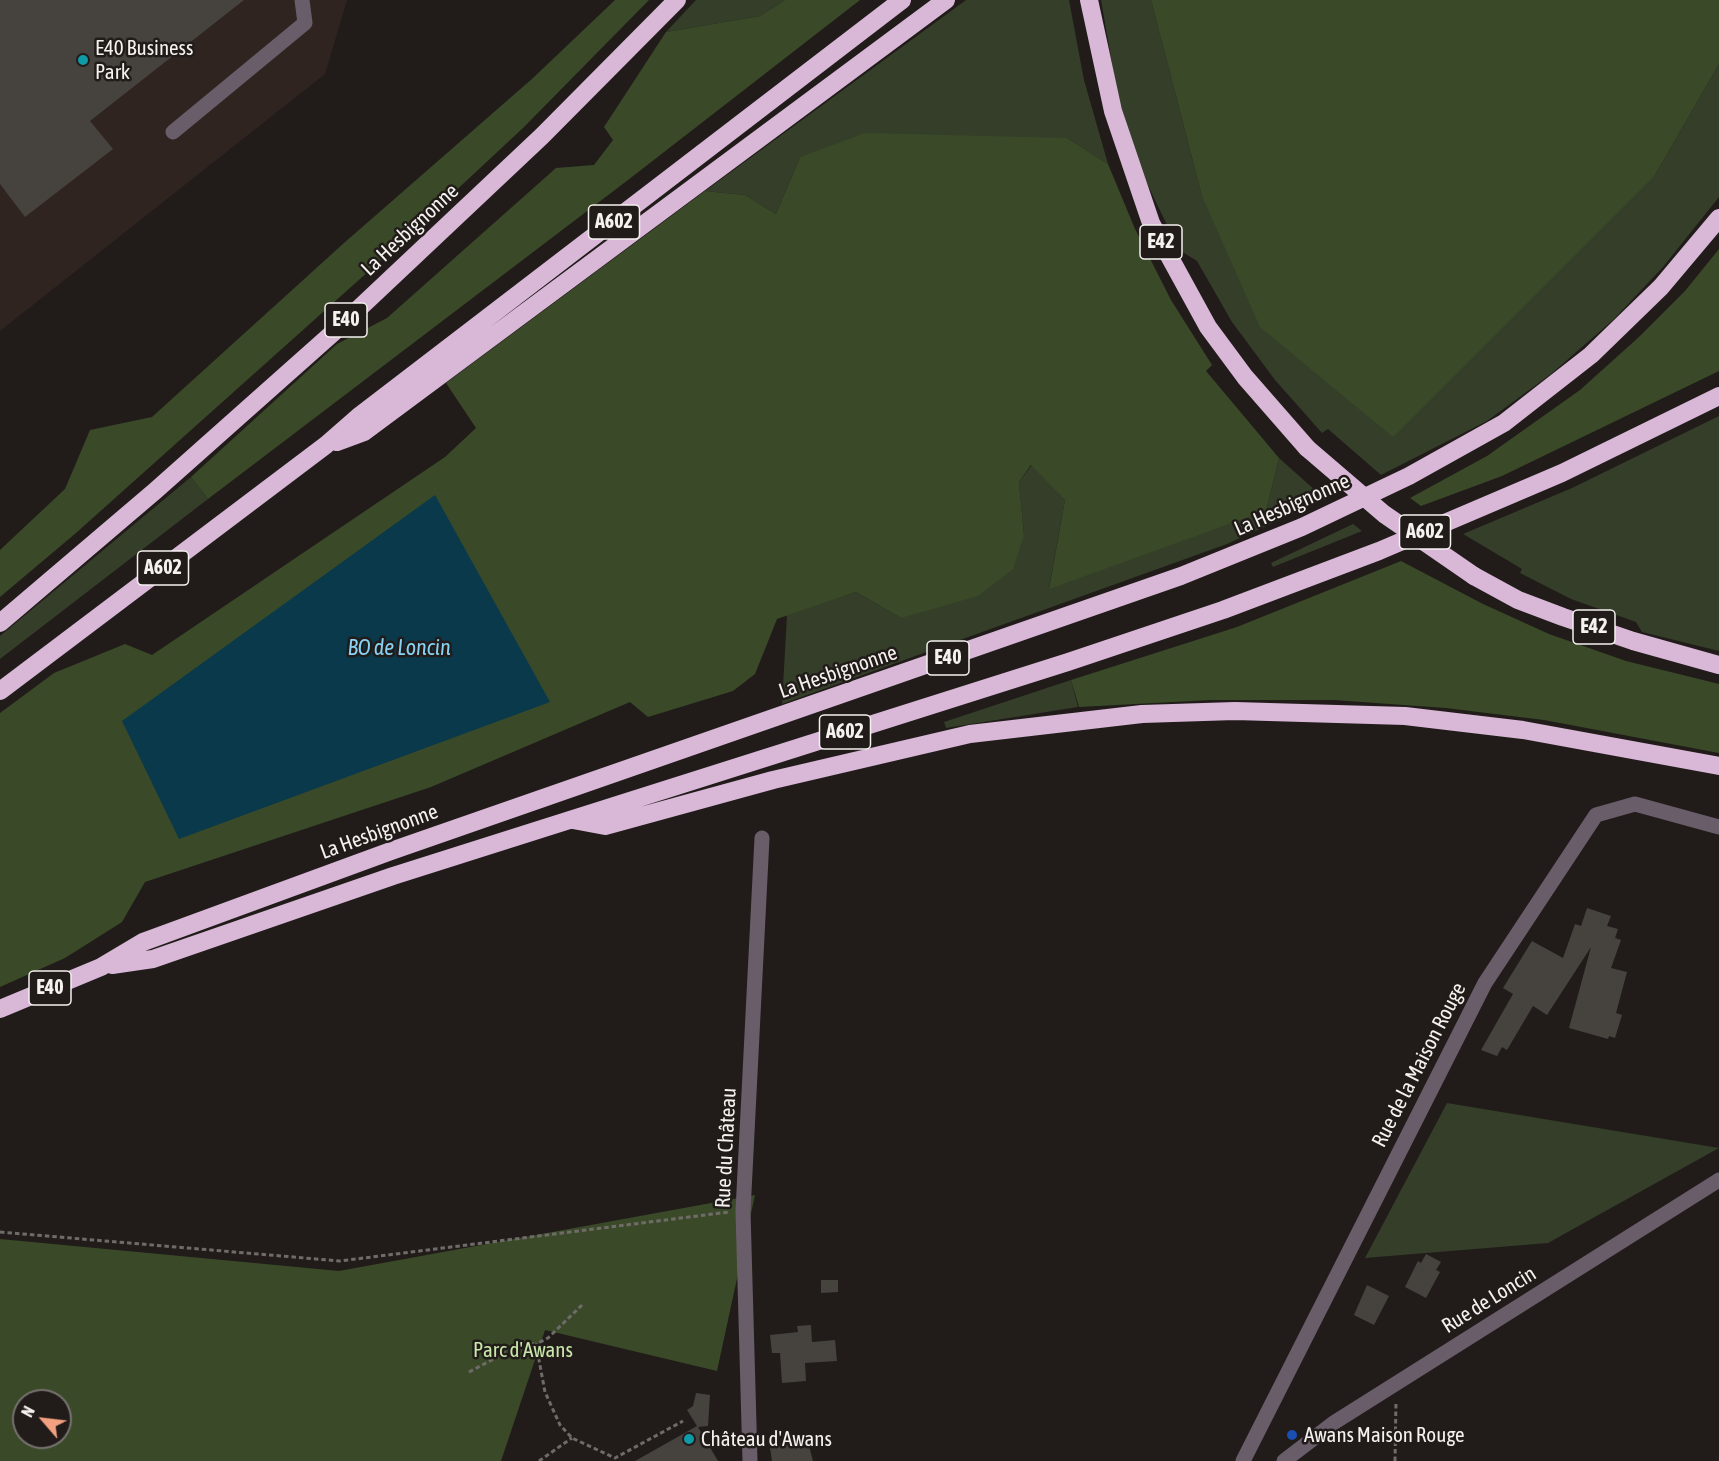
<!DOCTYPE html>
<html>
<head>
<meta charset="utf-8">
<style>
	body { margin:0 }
	#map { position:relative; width:1719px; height:1461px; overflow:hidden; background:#211c1a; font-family:"Asap Condensed",sans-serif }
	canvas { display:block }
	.north { position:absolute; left:12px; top:1389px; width:60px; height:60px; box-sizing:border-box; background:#211c1a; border:2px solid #76716f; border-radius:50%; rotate:298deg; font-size:16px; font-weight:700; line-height:24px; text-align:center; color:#f5f1ef }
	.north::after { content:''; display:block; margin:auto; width:21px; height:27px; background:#f2a080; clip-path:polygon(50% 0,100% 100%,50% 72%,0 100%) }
</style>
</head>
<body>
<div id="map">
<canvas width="1719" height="1461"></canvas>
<div class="north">N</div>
</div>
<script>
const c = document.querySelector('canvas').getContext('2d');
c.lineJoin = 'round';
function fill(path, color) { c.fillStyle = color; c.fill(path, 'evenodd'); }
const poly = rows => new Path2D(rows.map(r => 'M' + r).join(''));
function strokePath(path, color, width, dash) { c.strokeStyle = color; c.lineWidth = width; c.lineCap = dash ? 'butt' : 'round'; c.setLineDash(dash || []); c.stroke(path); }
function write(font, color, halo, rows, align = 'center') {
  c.font = font + ' "Asap Condensed",sans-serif'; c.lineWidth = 5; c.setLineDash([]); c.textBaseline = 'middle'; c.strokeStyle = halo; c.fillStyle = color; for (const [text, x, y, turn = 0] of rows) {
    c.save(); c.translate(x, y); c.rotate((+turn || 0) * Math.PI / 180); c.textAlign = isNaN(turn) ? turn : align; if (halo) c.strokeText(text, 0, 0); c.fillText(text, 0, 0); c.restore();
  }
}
const built = poly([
	[0,0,347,0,325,74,0,331]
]);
const green = poly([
	[696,0,785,0,760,16,666,32],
	[966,0,1069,0,1084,80,1108,164,1067,138,800,157,776,214,745,195,705,191],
	[1101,0,1151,0,1202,196,1655,175,1719,64,1719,197,1663,267,1613,320,1551,374,1487,421,1381,475,1328,429,1322,433,1275,380,1232,322,1197,261,1179,250,1143,175,1118,98],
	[1719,416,1719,651,1642,632,1636,622,1571,599,1520,573,1522,569,1463,534,1572,488],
	[1279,458,1325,499,1227,544,782,704,787,615,856,592,901,618,1024,535,1019,482,1032,465,1065,500,1049,588,1266,511],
	[191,477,208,499,0,659,0,636],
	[1353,524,1362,531,1273,567,1271,563],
	[1071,680,1078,707,946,728,944,722],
	[1447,1103,1719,1148,1548,1243,1365,1258]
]);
const forest = poly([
	[615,0,649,0,524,127,389,253,76,533,0,597,0,550,65,489,90,430,152,417,344,243,533,78],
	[785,0,860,0,628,180,208,499,191,477,337,344,387,318,556,168,594,165,613,140,604,127,666,32,760,16],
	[1151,0,1719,0,1719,64,1655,175,1393,437,1260,327,1202,196],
	[865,133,1067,138,1108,164,1135,229,1171,300,1212,365,1206,371,1279,458,1266,511,1049,589,1065,500,1031,465,1019,482,1024,535,1013,569,978,596,901,618,856,592,777,619,755,674,733,691,648,717,630,702,431,787,145,882,122,922,65,958,0,987,0,713,54,673,125,644,152,655,445,457,476,428,446,383,705,191,745,195,776,214,800,157],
	[1719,249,1719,371,1502,476,1421,506,1410,498,1487,456,1580,390,1639,337,1685,291],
	[1401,561,1483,604,1549,634,1626,661,1719,684,1719,753,1544,720,1446,708,1334,700,1210,700,1079,707,1071,680,1237,627],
	[755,1195,717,1371,545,1330,501,1461,0,1461,0,1239,339,1271],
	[24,1401,60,1401,60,1437,24,1437]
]);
const water = poly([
	[435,495,550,702,179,839,122,721]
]);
const building = poly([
	[0,0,244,0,90,121,113,149,25,217,0,184],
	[1587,908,1611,916,1607,926,1618,929,1615,938,1621,940,1611,968,1627,972,1616,1013,1622,1015,1615,1038,1609,1036,1608,1039,1569,1028,1591,947,1547,1015,1533,1006,1507,1050,1502,1047,1497,1056,1481,1050,1513,994,1503,988,1532,941,1563,958,1575,924,1581,926],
	[1426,1254,1441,1262,1436,1270,1440,1272,1426,1298,1405,1287,1418,1261,1421,1263],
	[821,1280,838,1280,838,1292,821,1293],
	[1367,1285,1389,1296,1374,1325,1354,1315],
	[811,1325,812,1342,835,1340,837,1361,805,1363,806,1381,782,1383,780,1353,772,1353,770,1335,798,1332,797,1326],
	[696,1393,710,1395,708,1426,698,1427,718,1461,635,1461,697,1426,687,1410,693,1406],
	[802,1441,802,1448,809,1446,813,1461,772,1461,770,1448]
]);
const path = poly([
	[0,1232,340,1261,729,1212],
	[582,1305,548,1338,536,1344,545,1392,560,1425,572,1438,615,1458,683,1421],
	[469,1372,524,1343,536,1344],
	[539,1461,572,1438],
	[1395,1461,1396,1401]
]);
const minor = poly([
	[173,132,305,23,302,0],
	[750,1461,743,1211,762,838],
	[1243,1461,1485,983,1596,815,1635,804,1719,827],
	[1284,1461,1335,1422,1719,1180]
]);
const highway = poly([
	[1089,0,1113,111,1151,223,1208,327,1245,377,1307,448],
	[337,442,364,432,946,0],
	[1474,576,1518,600,1563,617,1633,641,1719,665],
	[0,623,155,491,335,331,542,136,677,0],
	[0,691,326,445,358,417,902,0],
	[573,820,605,826,773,780,970,734,1142,714,1235,711,1405,716,1523,730,1719,766],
	[112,965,153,959,393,876,1068,662,1223,610,1379,551,1562,473,1719,396],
	[0,1009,101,967,143,942,391,851,1181,576,1302,527,1409,476,1504,423,1591,355,1661,287,1719,218]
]);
const highwayBridge = poly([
	[1307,448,1384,514,1474,576]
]);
const markers = [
	[83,60,6,"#0f9aa8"],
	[1292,1435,6,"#1a4fb4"],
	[689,1439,6,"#0f9aa8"]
];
const shields = [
	[614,222,51],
	[1161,242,42],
	[346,320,42],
	[1425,532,51],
	[163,568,51],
	[1594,627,42],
	[948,658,42],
	[845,732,51],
	[50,988,42]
];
const shieldNames = [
	["A602",614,222],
	["E42",1161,242],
	["E40",346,320],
	["A602",1425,532],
	["A602",163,568],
	["E42",1594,627],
	["E40",948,658],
	["A602",845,732],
	["E40",50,988]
];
const poiNames = [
	["E40 Business",95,48],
	["Park",95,72],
	["Awans Maison Rouge",1304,1435],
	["Château d'Awans",701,1439]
];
const streetNames = [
	["La Hesbignonne",410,230,-43],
	["La Hesbignonne",1292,505,-24],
	["La Hesbignonne",838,672,-19],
	["La Hesbignonne",379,832,-20],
	["Rue de la Maison Rouge",1419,1065,-63],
	["Rue du Château",726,1148,-87],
	["Rue de Loncin",1489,1300,-32]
];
const parkNames = [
	["Parc d'Awans",523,1350]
];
const waterNames = [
	["BO de Loncin",399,648]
];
fill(built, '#2f2420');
fill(green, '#343e29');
fill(forest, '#3a4a28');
fill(water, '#09394a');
fill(building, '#46423e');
strokePath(path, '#6f6b69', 3, [4.5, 3]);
strokePath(minor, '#6a5d6a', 15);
strokePath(highway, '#d8b7d7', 18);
strokePath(highwayBridge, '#d8b7d7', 18);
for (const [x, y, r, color] of markers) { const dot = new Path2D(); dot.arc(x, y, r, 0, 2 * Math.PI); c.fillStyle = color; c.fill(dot); strokePath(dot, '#211c1a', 2); }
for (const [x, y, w] of shields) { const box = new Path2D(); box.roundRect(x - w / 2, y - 17, w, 34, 4.5); c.fillStyle = '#211c1a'; c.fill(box); strokePath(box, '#f5f1ef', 1.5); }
write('bold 20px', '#f5f1ef', null, shieldNames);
write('21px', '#f5f1ef', '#211c1a', poiNames, 'left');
write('21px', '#f5f1ef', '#211c1a', streetNames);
write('21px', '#c9e7aa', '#211c1a', parkNames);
write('italic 22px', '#88d3f3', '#211c1a', waterNames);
</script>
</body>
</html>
